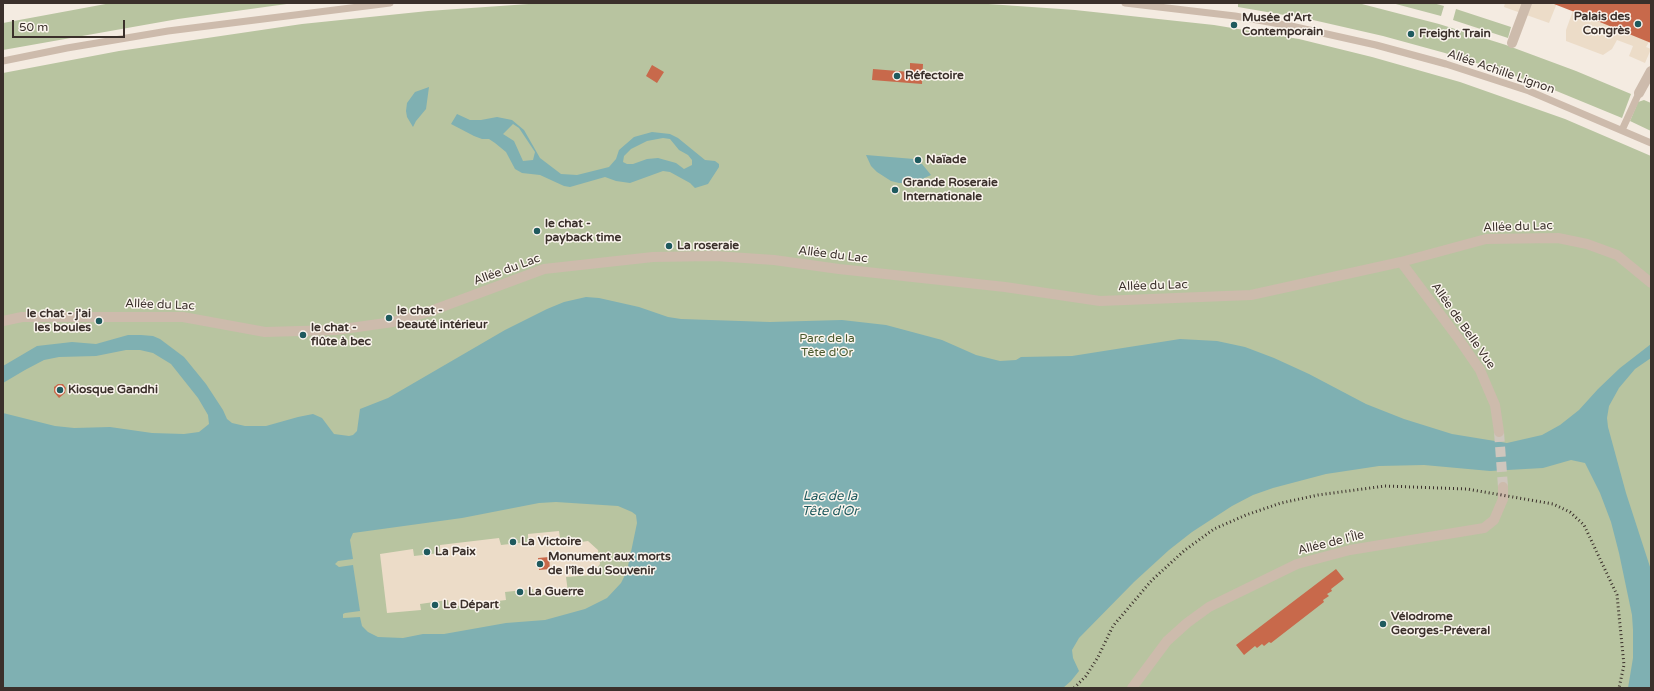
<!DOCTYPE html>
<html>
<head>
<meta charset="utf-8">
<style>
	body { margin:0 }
	#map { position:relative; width:1654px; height:691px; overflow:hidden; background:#f4ebe1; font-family:"Varela Round",sans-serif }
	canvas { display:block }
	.frame { position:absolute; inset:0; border:4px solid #3b302b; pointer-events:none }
	.scale { position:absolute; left:12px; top:20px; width:113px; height:18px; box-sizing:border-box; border:2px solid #3b302b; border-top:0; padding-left:5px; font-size:12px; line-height:14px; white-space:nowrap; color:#3b302b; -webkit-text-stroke:3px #fbf5ee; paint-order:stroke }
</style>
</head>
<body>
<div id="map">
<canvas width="1654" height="691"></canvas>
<div class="frame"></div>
<div class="scale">50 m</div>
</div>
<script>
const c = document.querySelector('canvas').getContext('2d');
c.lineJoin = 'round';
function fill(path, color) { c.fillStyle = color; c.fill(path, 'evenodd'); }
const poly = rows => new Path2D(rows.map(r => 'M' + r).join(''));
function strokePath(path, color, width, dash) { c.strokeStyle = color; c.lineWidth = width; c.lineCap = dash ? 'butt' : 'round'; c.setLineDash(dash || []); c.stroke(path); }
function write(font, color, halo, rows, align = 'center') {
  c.font = font + ' "Varela Round",sans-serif'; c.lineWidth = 3; c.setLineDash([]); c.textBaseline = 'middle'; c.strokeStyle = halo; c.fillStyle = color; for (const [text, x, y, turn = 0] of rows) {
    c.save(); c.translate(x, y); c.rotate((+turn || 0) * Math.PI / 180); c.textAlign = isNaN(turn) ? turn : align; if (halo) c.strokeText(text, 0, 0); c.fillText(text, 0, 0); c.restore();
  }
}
const green = poly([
	[111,3,294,3,178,19,3,50,3,23],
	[543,3,974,3,1075,10,1214,25,1299,39,1372,57,1460,82,1565,119,1651,156,1651,688,3,688,3,73,119,51,302,24,428,11],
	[1238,3,1358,3,1439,24,1506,45,1576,71,1631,94,1622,118,1554,90,1498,70,1445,53,1383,36,1313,20,1238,7],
	[1392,3,1433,3,1444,6,1441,16],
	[1456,9,1511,27,1508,38,1453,20],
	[1644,100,1651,103,1651,131,1630,121,1638,102]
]);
const plaza = poly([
	[1505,3,1557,3,1549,23,1504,7],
	[1575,5,1649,42,1646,47,1651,49,1645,63,1629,56,1633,46,1617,40,1612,49,1603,55,1566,41,1566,30],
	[559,531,561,545,588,541,598,550,600,564,592,575,566,577,568,592,534,596,533,589,505,592,506,600,449,607,448,600,420,604,421,610,387,613,380,554,413,549,414,556,440,553,440,545,499,538,501,545,528,542,528,534]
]);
const water = poly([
	[429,87,426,109,416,121,413,127,407,117,406,111,407,103,415,92],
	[457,114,470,120,481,120,497,117,512,120,524,130,540,158,561,174,577,175,609,167,616,159,619,150,634,137,652,132,670,134,678,138,705,160,715,161,719,164,719,167,708,184,695,188,690,183,670,172,663,171,630,183,616,181,605,177,570,187,564,186,540,175,522,173,515,169,506,152,495,143,489,139,482,139,474,136,451,124],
	[513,124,519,128,535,152,533,160,523,161,514,141,503,134],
	[663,138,670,139,679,150,688,155,692,160,692,165,684,169,676,163,658,158,647,159,633,164,627,164,623,162,624,156,631,149,647,141],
	[866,155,914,159,914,163,922,164,931,175,913,183,899,183,891,181,877,172,871,166],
	[586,297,599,298,639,307,668,317,681,319,770,322,842,320,886,325,942,340,976,355,1000,361,1016,360,1021,357,1072,356,1180,339,1217,341,1245,347,1274,358,1309,374,1366,404,1404,419,1452,434,1507,443,1542,435,1560,425,1579,410,1598,389,1620,368,1651,344,1651,358,1635,369,1619,388,1609,406,1607,418,1608,427,1626,493,1651,570,1651,688,1628,688,1633,658,1633,630,1632,615,1619,553,1611,522,1600,493,1585,463,1571,460,1543,468,1490,471,1424,465,1379,466,1326,474,1273,488,1253,495,1232,506,1192,532,1169,550,1134,582,1079,638,1072,650,1073,658,1079,671,1071,681,1063,688,3,688,3,413,55,426,74,428,110,427,152,433,184,434,199,432,209,424,208,415,198,398,171,364,153,353,140,350,126,350,96,356,59,357,44,360,25,370,3,383,3,366,37,346,72,342,96,344,128,335,141,335,153,336,160,339,184,357,206,384,223,410,227,419,232,423,245,426,266,426,298,417,313,414,322,418,334,434,349,436,353,435,357,431,360,409,388,398,505,330,547,309,564,302],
	[556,502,618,506,632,512,636,515,637,523,627,571,621,583,607,598,585,609,545,620,506,623,444,634,423,634,403,638,378,637,368,632,362,626,360,617,343,618,343,614,345,613,360,611,353,565,339,567,335,564,338,561,353,559,350,540,353,533,462,518,539,503]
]);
const building = poly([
	[1554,3,1651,3,1651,43,1590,18,1554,4],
	[910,63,923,64,922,84,872,80,873,69,910,72],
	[652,65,664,72,657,83,646,76],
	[58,384,63,384,66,388,65,393,59,398,54,392,54,387],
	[549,557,550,569,539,570,538,558],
	[1336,569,1344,579,1331,589,1332,591,1327,594,1329,596,1323,600,1324,602,1271,643,1269,642,1264,646,1262,644,1257,648,1255,646,1244,655,1236,645]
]);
const pedestrianTunnel = poly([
	[1499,432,1503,487]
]);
const service = poly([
	[1125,3,1235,16,1291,26,1376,45,1446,64,1529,91,1651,143],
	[3,61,67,48,168,31,390,3],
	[1622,130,1639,93]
]);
const pedestrian = poly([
	[1512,43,1527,3],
	[1639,93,1651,71],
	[1401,262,1458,338,1480,370,1495,405,1499,432],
	[3,321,22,317,183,317,265,332,336,330,393,322,428,312,544,269,653,257,715,256,774,260,839,269,1005,287,1100,301,1251,295,1401,262,1486,239,1558,238,1587,244,1617,255,1651,283],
	[1132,688,1167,641,1187,623,1209,607,1297,564,1350,550,1484,528,1494,520,1503,499,1503,487]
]);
const rail = poly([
	[1074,688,1086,676,1098,657,1113,626,1152,580,1185,550,1214,529,1246,515,1281,503,1318,495,1385,486,1467,489,1553,504,1570,512,1584,525,1617,595,1624,665,1619,688]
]);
const markers = [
	[1638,24,4,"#1f5a5e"],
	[1234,25,4,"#1f5a5e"],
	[1411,34,4,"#1f5a5e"],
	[897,76,4,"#1f5a5e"],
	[918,160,4,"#1f5a5e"],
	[895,190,4,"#1f5a5e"],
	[537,231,4,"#1f5a5e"],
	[669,246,4,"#1f5a5e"],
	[389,318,4,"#1f5a5e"],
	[99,321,4,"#1f5a5e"],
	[303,335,4,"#1f5a5e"],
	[60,390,4,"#1f5a5e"],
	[513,542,4,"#1f5a5e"],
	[427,552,4,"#1f5a5e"],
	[540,564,4,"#1f5a5e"],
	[520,592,4,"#1f5a5e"],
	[435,605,4,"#1f5a5e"],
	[1383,624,4,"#1f5a5e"]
];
const poiNames = [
	["Palais des",1630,17,"right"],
	["Congrès",1630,31,"right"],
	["Musée d'Art",1242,18],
	["Contemporain",1242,32],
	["Freight Train",1419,34],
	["Réfectoire",905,76],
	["Naïade",926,160],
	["Grande Roseraie",903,183],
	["Internationale",903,197],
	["le chat -",545,224],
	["payback time",545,238],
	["La roseraie",677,246],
	["le chat -",397,311],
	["beauté intérieur",397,325],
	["le chat - j'ai",91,314,"right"],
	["les boules",91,328,"right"],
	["le chat -",311,328],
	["flûte à bec",311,342],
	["Kiosque Gandhi",68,390],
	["La Victoire",521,542],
	["La Paix",435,552],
	["Monument aux morts",548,557],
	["de l'île du Souvenir",548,571],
	["La Guerre",528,592],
	["Le Départ",443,605],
	["Vélodrome",1391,617],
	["Georges-Préveral",1391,631]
];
const streetNames = [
	["Allée Achille Lignon",1501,72,19],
	["Allée du Lac",1518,227,-2],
	["Allée du Lac",833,255,7],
	["Allée du Lac",507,270,-20],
	["Allée du Lac",1153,286,-2],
	["Allée du Lac",160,305,2],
	["Allée de Belle Vue",1463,326,55],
	["Allée de l'Île",1331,543,-14]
];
const parkNames = [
	["Parc de la",827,339],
	["Tête d'Or",827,353]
];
const waterNames = [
	["Lac de la",830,497],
	["Tête d'Or",830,512]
];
fill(green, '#b8c4a0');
fill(plaza, '#ecdcc8');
fill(water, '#7fb0b2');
fill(building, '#c8694b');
strokePath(pedestrianTunnel, '#cfc6bd', 10, [10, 5]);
strokePath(service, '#cdbbac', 7);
strokePath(pedestrian, '#cdbbac', 10);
strokePath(rail, '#3b302b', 3, [1, 3]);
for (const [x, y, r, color] of markers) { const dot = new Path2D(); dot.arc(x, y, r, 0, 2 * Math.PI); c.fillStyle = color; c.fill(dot); strokePath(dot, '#fbf5ee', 1.5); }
write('bold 12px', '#3b302b', '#fbf5ee', poiNames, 'left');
write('12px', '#3b302b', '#fbf5ee', streetNames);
write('12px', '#4a5a2e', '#fbf5ee', parkNames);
write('italic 13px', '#1f5a5e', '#fbf5ee', waterNames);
</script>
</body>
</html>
